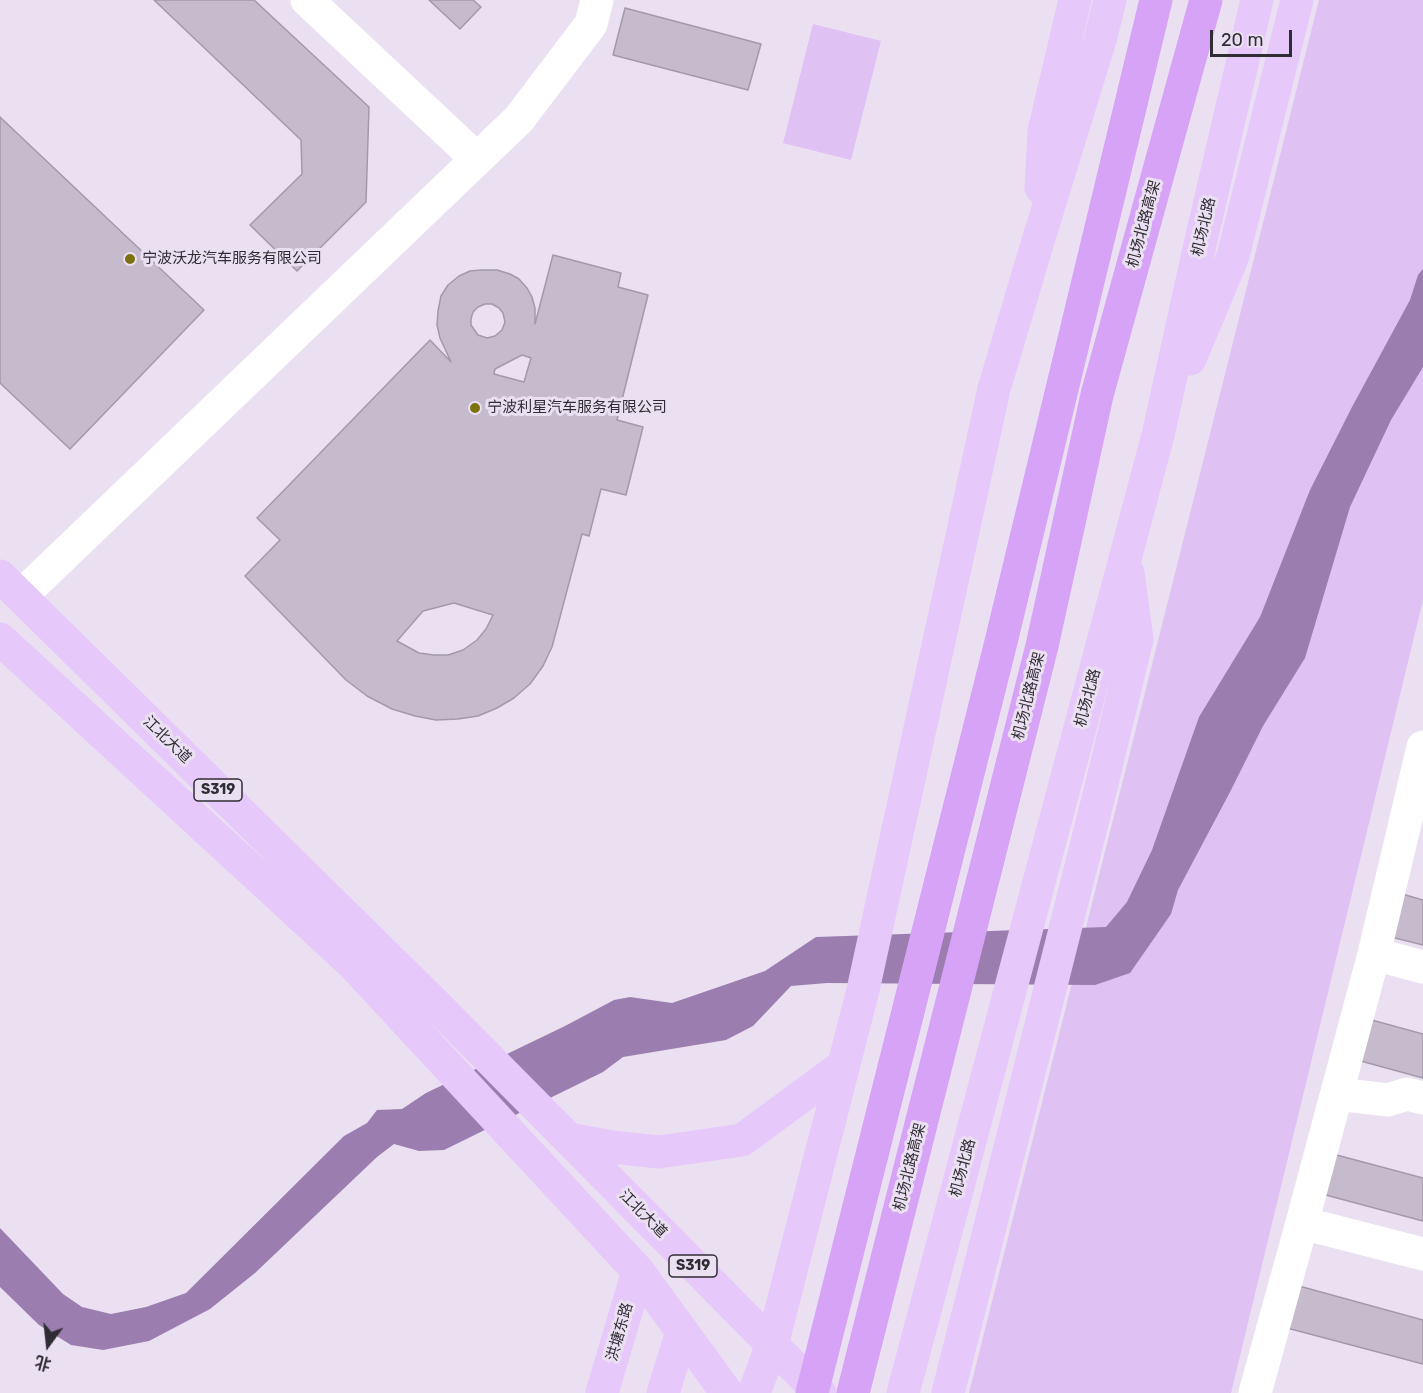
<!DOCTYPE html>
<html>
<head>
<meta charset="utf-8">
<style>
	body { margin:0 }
	#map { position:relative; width:1423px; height:1393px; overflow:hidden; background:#ebe0f2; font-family:Rubik,"Noto Sans SC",sans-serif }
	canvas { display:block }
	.north { position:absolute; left:18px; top:1315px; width:60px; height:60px; -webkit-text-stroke:4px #ebe0f2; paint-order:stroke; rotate:195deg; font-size:16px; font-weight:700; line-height:24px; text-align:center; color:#302c33 }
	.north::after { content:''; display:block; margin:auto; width:21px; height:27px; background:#302c33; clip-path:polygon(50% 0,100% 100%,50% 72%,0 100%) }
	.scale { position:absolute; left:1210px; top:30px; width:82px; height:27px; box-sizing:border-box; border:3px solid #302c33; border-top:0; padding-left:8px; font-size:18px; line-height:21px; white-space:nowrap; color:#302c33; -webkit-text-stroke:4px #ebe0f2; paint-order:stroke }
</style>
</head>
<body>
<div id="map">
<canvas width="1423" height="1393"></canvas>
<div class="north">北</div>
<div class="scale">20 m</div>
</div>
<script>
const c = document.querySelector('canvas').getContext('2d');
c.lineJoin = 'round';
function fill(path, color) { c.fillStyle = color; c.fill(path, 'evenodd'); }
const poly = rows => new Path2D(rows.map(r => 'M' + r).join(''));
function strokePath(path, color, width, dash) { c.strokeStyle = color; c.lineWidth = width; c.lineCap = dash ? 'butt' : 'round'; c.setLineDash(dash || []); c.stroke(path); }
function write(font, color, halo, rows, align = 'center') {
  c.font = font + ' Rubik,"Noto Sans SC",sans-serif'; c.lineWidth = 6; c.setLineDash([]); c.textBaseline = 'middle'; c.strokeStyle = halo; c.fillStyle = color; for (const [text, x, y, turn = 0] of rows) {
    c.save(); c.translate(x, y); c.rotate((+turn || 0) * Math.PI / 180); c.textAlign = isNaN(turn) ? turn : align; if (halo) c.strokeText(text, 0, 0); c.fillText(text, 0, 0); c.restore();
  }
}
const green = poly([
	[1319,0,1423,0,1423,600,1231,1393,969,1393],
	[813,24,881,41,851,160,783,143]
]);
const water = poly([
	[1423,269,1423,367,1391,420,1350,507,1305,658,1263,726,1230,792,1178,890,1171,914,1130,973,1095,985,827,983,791,986,753,1026,726,1040,623,1057,603,1072,444,1150,419,1151,394,1144,377,1157,255,1273,210,1309,149,1341,103,1350,71,1345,39,1325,0,1287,0,1228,63,1294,82,1307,111,1314,146,1307,186,1293,344,1136,367,1123,377,1110,402,1109,426,1093,565,1026,614,1000,630,997,672,1003,765,971,816,937,1106,927,1127,902,1152,850,1199,717,1260,617,1310,490,1352,407,1410,300,1418,275]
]);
const building = poly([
	[154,0,254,0,369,107,366,202,297,271,250,225,302,174,301,140,154,0],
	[429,0,473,0,481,7,460,29,429,0],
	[625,8,761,44,748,90,613,55,625,8],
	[0,117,204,310,70,449,0,383,0,117],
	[553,255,621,273,618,287,648,295,617,420,643,427,626,495,601,489,589,536,582,534,552,647,543,666,530,684,514,698,497,708,478,716,458,719,436,720,415,716,392,709,367,696,346,680,245,576,280,540,257,518,430,340,451,362,440,338,437,325,438,311,441,296,448,285,459,276,470,271,481,270,497,270,510,274,519,279,527,288,532,297,535,308,535,324,553,255],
	[485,304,492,304,499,308,503,313,505,322,502,330,495,336,487,338,478,335,471,325,471,319,473,312,478,307,485,304],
	[522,355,531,358,524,382,494,374,495,369,522,355],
	[454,603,493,615,486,629,477,640,463,650,448,655,434,655,419,653,397,641,423,611,454,603],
	[1402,894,1423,900,1423,945,1391,937,1402,894],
	[1368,1019,1423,1034,1423,1078,1357,1060,1368,1019],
	[1333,1154,1423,1178,1423,1221,1322,1194,1333,1154],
	[1299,1286,1423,1320,1423,1364,1287,1328,1299,1286]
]);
const minor = poly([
	[307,0,477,159],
	[21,596,519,119,591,24,597,0],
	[1374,954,1423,967],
	[1337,1094,1388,1100,1407,1094,1423,1098],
	[1302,1223,1423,1254],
	[1255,1393,1302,1223,1374,954,1423,747]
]);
const major = poly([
	[1041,188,1044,131,1075,0],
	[1190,359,1233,256,1297,0],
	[0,576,436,1005,820,1393],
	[0,639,352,963,638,1271,727,1393],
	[569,1139,612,1147,659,1152,742,1140,844,1065],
	[602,1393,638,1271],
	[663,1393,682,1332],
	[754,1393,772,1345,863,990,994,389,1038,241,1100,40,1110,0],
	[903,1393,1158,435,1201,240,1257,0],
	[948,1393,1100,791,1137,639,1128,573]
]);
const highway = poly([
	[812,1393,1000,646,1156,0],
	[853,1393,1042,646,1097,395,1206,0]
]);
const markers = [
	[130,259,6,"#7c700f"],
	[475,408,6,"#7c700f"]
];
const shields = [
	[218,790,48],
	[693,1266,48]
];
const shieldNames = [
	["S319",218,790],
	["S319",693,1266]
];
const streetNames = [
	["机场北路高架",1144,224,-75],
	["机场北路",1204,227,-77],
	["机场北路高架",1029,696,-76],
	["机场北路",1088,698,-75],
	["江北大道",167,740,44],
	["机场北路高架",910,1167,-76],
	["机场北路",963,1168,-75],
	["江北大道",643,1214,45],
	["洪塘东路",620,1332,-74]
];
const poiNames = [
	["宁波沃龙汽车服务有限公司",142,259],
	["宁波利星汽车服务有限公司",487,408]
];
fill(green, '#dfc1f3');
fill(water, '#9c7daf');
fill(building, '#c6bbcd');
strokePath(building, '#a399aa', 1.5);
strokePath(minor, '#fff', 33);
strokePath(major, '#e6c8fa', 33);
strokePath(highway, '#d6a3f6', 33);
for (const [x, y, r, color] of markers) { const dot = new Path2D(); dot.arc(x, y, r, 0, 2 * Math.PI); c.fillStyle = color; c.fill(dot); strokePath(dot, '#ebe0f2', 2); }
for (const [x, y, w] of shields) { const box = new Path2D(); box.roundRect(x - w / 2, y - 11, w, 22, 4.5); c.fillStyle = '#ebe0f2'; c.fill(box); strokePath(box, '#302c33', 1.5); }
write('bold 14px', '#302c33', null, shieldNames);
write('15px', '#302c33', '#ebe0f2', streetNames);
write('15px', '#302c33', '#ebe0f2', poiNames, 'left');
</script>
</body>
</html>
